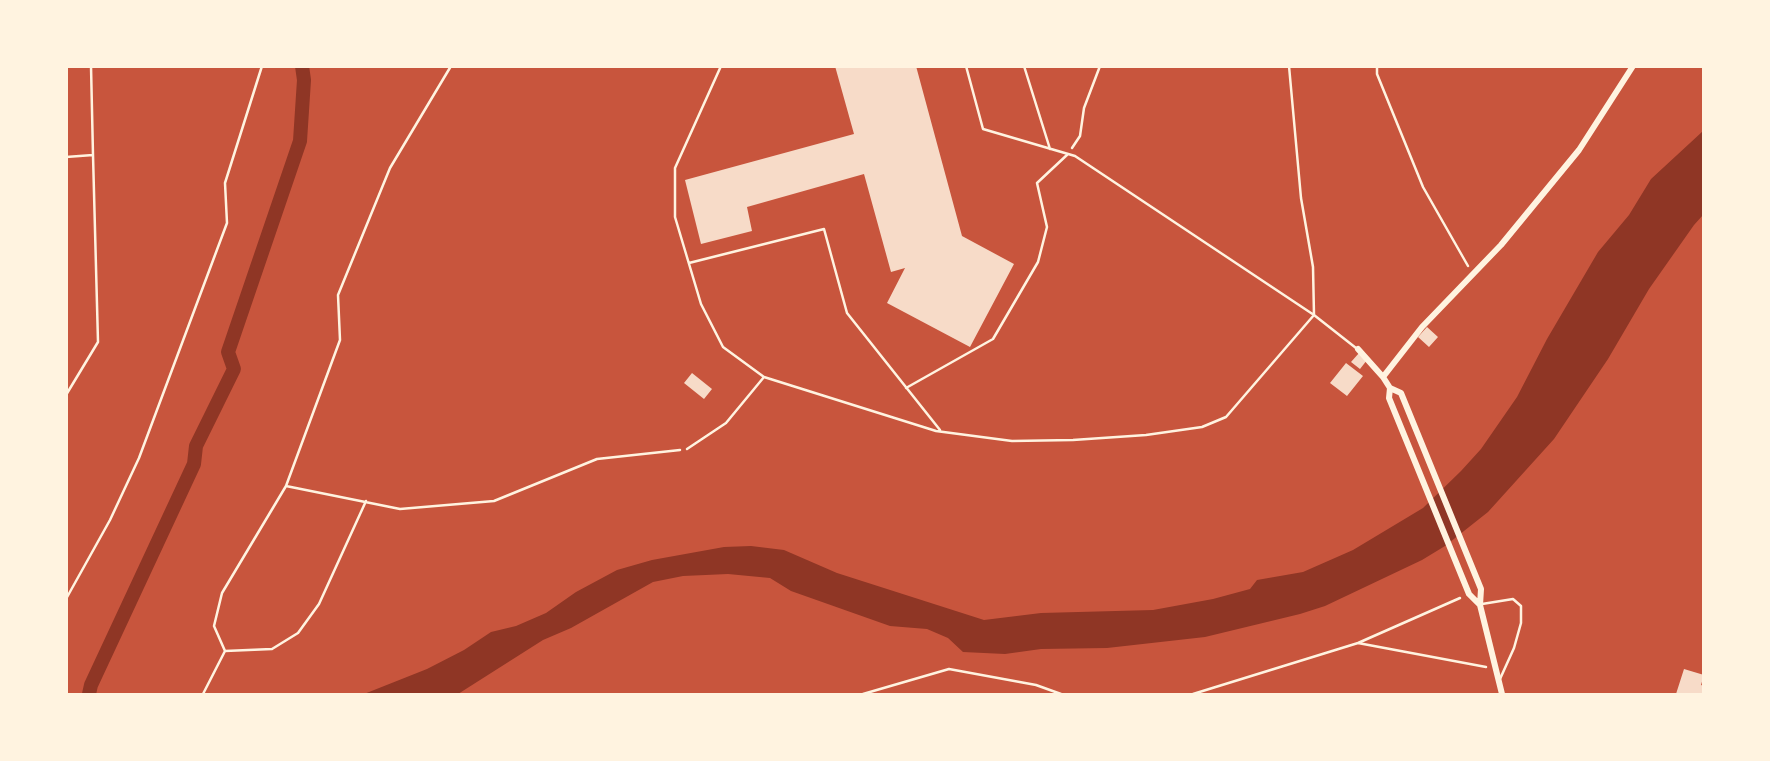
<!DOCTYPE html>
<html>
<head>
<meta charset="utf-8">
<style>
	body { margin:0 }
	#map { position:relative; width:1770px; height:761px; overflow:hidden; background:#c8553d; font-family:Rubik,sans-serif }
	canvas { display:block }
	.frame { position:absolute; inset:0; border:68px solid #fff3e0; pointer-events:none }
</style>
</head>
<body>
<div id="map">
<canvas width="1770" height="761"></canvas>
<div class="frame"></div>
</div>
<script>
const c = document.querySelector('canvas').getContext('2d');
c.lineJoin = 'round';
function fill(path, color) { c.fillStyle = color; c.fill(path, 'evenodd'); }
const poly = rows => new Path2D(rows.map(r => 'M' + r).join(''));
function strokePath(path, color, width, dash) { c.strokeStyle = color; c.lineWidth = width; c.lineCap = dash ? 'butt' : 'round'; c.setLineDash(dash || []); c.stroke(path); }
const water = poly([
	[1703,131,1703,215,1694,225,1649,289,1608,359,1554,439,1488,512,1445,546,1422,560,1325,606,1300,614,1205,637,1107,648,1041,649,1005,654,963,652,948,638,927,629,890,626,791,591,770,578,728,574,683,576,653,582,571,628,543,640,458,694,364,694,427,669,464,650,491,632,516,626,546,613,576,592,617,570,652,560,724,547,751,546,784,550,837,573,984,620,1041,613,1153,610,1213,599,1250,589,1257,580,1303,572,1353,550,1423,508,1461,471,1481,449,1517,397,1547,339,1598,252,1629,215,1651,179]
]);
const canal = poly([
	[89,694,91,685,194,464,196,446,234,369,228,352,300,141,304,80,302,66]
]);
const building = poly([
	[835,66,916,66,962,236,1014,264,970,347,887,303,905,268,891,272,864,174,747,207,752,231,701,244,685,180,854,134],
	[1427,327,1438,337,1429,347,1418,337],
	[1359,353,1367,360,1360,369,1351,362],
	[1346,363,1363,376,1347,396,1330,383],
	[692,373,712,389,704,399,684,383],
	[1684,669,1704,675,1701,685,1704,686,1704,694,1676,694]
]);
const path = poly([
	[451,66,390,168,338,295,340,340,286,486,400,509,494,501,597,459,680,450],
	[1377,66,1377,74,1423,187,1468,266],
	[1072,148,1080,136,1084,108,1100,66],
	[286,486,222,593,214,626,225,651,272,649,298,633,319,604,366,501],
	[66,599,110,520,139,458,227,223,225,183,262,66],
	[1358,643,1486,667],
	[203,694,225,651],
	[863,694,949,669,1036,685,1061,694],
	[1193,694,1358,643,1460,598]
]);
const service = poly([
	[91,66,93,155],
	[721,66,675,168,675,217,701,304,723,347,764,377,936,431,1012,441,1073,440,1146,435,1202,427,1226,417,1314,315,1313,267,1301,198,1289,66],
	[966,66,983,129,1075,156,1314,315,1356,348],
	[1024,66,1050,149],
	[66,157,93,155,98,342,66,395],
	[689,263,824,229,847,313,940,430],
	[906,388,993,339,1038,262,1047,227,1037,183,1068,154],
	[687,449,726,423,764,377],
	[1482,604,1513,599,1521,606,1521,623,1514,648,1500,679]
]);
const minor = poly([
	[1358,349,1383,377,1390,388,1401,393,1481,589,1480,605,1502,694],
	[1383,377,1422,327,1501,245,1579,150,1633,66],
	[1390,388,1389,398,1469,594,1480,605]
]);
fill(water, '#8f3625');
strokePath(canal, '#8f3625', 14);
fill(building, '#f7dbc8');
strokePath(path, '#fff3e0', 2.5);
strokePath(service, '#fff3e0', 2.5);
strokePath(minor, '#fff3e0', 6);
</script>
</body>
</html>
